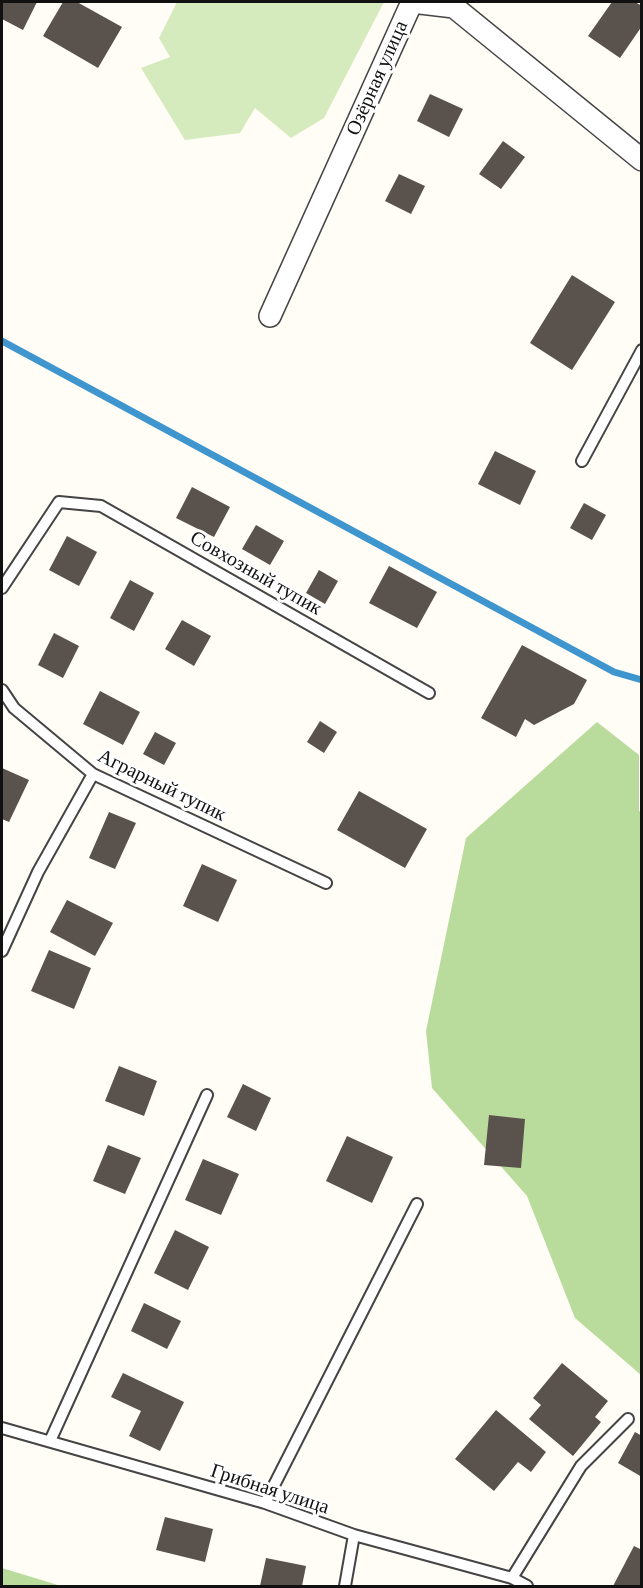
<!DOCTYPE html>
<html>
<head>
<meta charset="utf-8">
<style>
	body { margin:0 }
	#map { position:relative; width:643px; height:1588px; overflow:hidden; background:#fffdf5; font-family:"Crimson Pro",serif }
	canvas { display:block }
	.frame { position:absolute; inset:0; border:3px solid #111; pointer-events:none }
</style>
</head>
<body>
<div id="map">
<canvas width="643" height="1588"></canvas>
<div class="frame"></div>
</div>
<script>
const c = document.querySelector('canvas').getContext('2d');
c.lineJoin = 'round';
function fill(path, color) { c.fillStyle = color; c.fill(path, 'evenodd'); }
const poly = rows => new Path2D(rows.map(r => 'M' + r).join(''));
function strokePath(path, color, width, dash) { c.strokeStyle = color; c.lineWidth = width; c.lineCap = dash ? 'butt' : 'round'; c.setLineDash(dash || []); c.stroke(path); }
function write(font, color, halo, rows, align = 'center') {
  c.font = font + ' "Crimson Pro",serif'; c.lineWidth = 6; c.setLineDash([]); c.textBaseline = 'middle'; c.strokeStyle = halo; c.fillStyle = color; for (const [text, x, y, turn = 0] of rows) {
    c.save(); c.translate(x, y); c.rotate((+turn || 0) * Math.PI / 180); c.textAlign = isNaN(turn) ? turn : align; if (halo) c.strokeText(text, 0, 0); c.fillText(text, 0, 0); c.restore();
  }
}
const green = poly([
	[177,2,384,2,324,118,291,138,255,108,240,133,185,140,141,68,170,57,159,38]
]);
const forest = poly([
	[597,722,639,755,639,811,642,813,641,1375,575,1318,527,1196,432,1088,426,1031,466,838],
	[2,1568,61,1586,2,1586]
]);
const stream = poly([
	[2,341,614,672,642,680]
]);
const building = poly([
	[2,2,37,2,23,30,2,19],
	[63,2,77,2,122,27,98,68,43,36],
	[612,2,635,2,642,6,642,26,620,58,588,36],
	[430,94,463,109,449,137,417,121],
	[503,141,525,157,501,189,479,174],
	[399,174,425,186,411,214,385,201],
	[572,275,615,302,572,370,530,343],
	[495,451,536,471,520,505,478,484],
	[192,487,230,507,214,537,176,518],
	[584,503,606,515,592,540,570,528],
	[256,525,284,541,270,565,242,549],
	[67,536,97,552,79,586,49,570],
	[389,566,437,592,417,628,369,603],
	[319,570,338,581,325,604,306,593],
	[130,580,154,593,134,631,110,618],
	[182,620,211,636,194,666,165,649],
	[54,633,79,646,63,678,38,665],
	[522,645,587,680,574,704,534,725,525,719,516,737,481,718],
	[100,691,140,712,123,745,83,724],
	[320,721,337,732,324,753,307,742],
	[155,732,176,743,164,765,143,754],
	[2,768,29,780,9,822,2,819],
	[359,791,427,829,405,868,337,830],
	[109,812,136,823,115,869,89,858],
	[202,864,237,880,218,922,183,906],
	[67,900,113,923,95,956,50,932],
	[49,950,91,968,74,1009,31,991],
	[119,1066,157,1081,144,1116,105,1101],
	[243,1084,271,1098,256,1131,227,1117],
	[489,1115,525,1119,521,1168,484,1165],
	[347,1136,393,1157,372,1203,326,1181],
	[108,1145,141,1158,125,1194,93,1181],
	[203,1159,239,1174,221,1215,185,1200],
	[175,1230,209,1247,188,1290,154,1273],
	[144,1303,181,1321,167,1349,131,1331],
	[562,1363,608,1401,595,1417,601,1422,573,1456,529,1419,541,1405,533,1398],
	[123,1373,184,1402,160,1451,129,1436,141,1411,111,1397],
	[496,1410,546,1452,531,1472,518,1462,494,1491,455,1459],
	[635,1432,642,1436,642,1477,618,1463],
	[165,1517,213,1529,205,1562,156,1550],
	[634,1546,642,1550,642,1586,613,1586],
	[266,1558,306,1566,302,1586,260,1586]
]);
const lane = poly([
	[582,461,642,350],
	[2,588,59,502,101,506,429,693],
	[2,690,14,708,93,774,326,883],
	[2,951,38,872,93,774],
	[2,1428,265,1503,354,1535,512,1578,527,1586],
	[50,1441,207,1095],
	[265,1503,417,1204],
	[512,1578,581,1466,628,1419],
	[345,1586,354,1535]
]);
const street = poly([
	[270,316,412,2,454,7,642,160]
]);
const streetNames = [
	["Озёрная улица",377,78,-66],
	["Совхозный тупик",256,573,30],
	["Аграрный тупик",162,785,26],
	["Грибная улица",270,1489,18]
];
fill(green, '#d5ebbd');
fill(forest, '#b9dc9c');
strokePath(stream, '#3f96cf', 7);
fill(building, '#5a524d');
strokePath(lane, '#444', 14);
strokePath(street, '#444', 24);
strokePath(lane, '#fff', 10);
strokePath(street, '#fff', 21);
write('20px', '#111', '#fff', streetNames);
</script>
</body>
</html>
